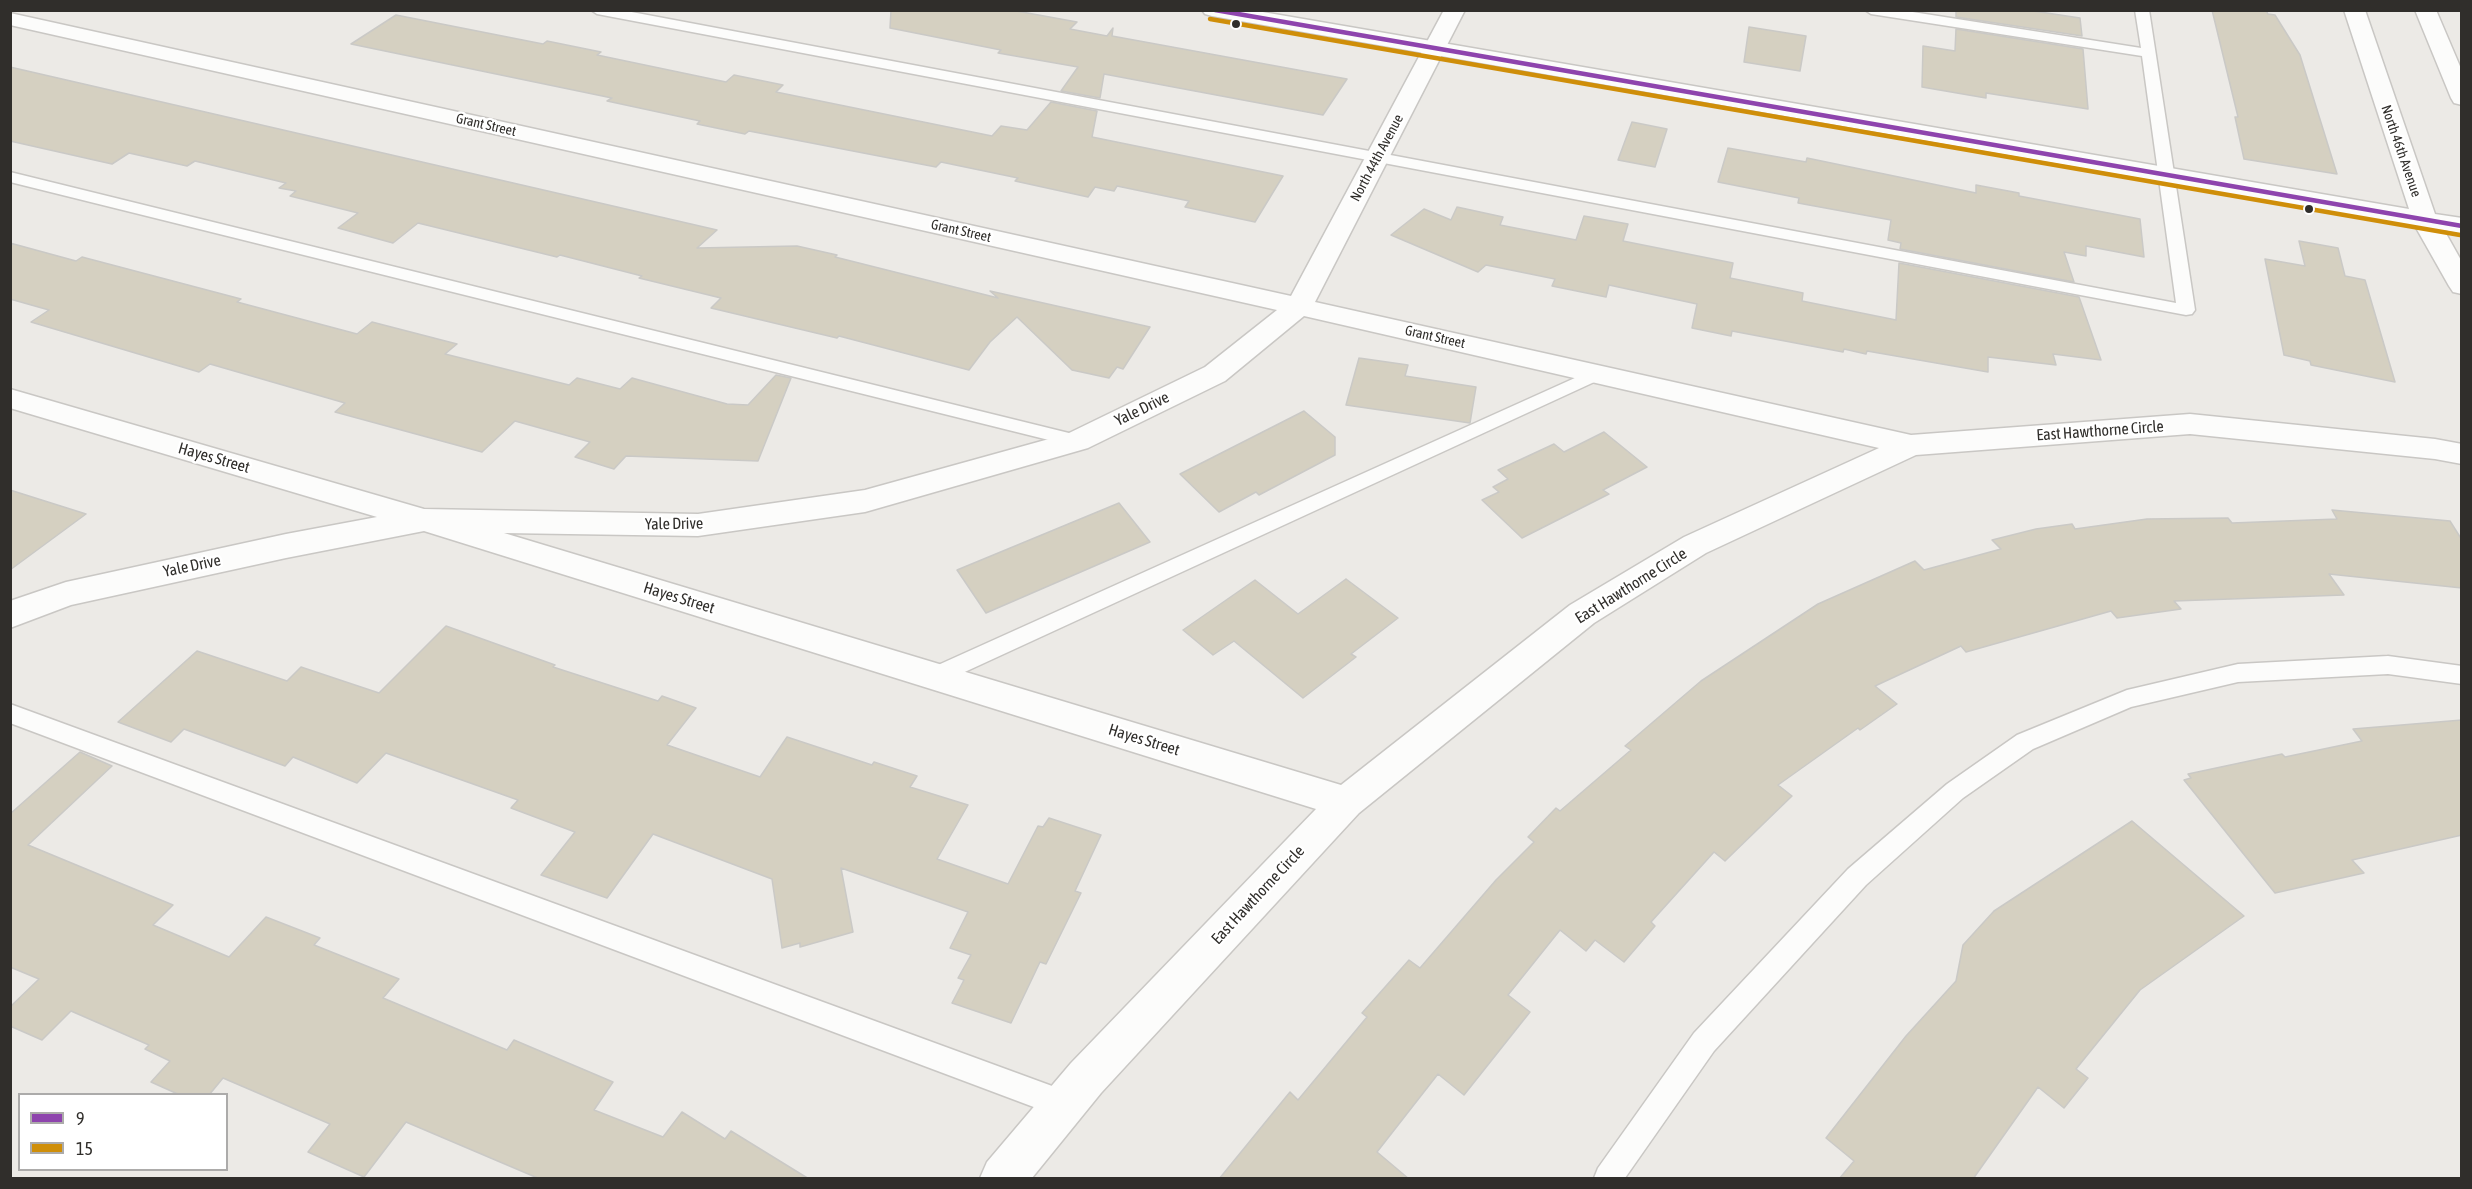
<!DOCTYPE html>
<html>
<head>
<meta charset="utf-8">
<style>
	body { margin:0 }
	#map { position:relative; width:2472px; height:1189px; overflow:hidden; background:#eceae6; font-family:"Asap Condensed",sans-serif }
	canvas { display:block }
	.frame { position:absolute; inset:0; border:12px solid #302e2b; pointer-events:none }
	.legend { position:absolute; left:18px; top:1093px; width:210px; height:78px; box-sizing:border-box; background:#fff; border:2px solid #acabaa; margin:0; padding:8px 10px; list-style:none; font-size:18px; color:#302e2b }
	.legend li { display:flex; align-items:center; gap:12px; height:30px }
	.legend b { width:30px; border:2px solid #acabaa }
</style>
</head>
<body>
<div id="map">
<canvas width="2472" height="1189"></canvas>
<div class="frame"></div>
<ul class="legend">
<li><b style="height:8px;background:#8e44ad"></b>9</li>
<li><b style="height:8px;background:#cf8e09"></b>15</li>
</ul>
</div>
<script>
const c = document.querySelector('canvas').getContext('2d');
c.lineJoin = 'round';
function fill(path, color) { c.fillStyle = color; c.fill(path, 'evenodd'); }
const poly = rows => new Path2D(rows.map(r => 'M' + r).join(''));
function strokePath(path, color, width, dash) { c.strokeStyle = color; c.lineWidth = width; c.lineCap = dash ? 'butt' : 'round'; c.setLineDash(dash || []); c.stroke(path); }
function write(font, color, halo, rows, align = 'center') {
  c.font = font + ' "Asap Condensed",sans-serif'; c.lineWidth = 5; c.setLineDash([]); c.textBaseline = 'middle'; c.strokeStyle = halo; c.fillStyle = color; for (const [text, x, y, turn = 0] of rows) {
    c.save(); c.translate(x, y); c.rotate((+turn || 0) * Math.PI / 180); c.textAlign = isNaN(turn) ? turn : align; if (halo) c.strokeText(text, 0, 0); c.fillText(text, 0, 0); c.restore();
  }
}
const building = poly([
	[891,10,1011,10,1077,22,1070,29,1107,36,1113,28,1112,36,1347,79,1323,115,1104,74,1100,98,1061,91,1078,67,998,53,1001,50,890,28,891,10],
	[1956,10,2027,10,2080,18,2082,36,1956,17,1956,10],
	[2212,10,2266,10,2268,14,2275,15,2300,55,2337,174,2244,159,2235,117,2238,117,2212,10],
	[396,15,543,44,547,41,601,52,597,55,726,82,734,75,783,85,776,92,992,136,1001,126,1027,130,1051,102,1097,111,1092,137,1283,176,1255,222,1185,207,1189,201,1117,186,1114,191,1095,187,1088,197,1015,181,1018,178,941,162,936,167,749,131,745,134,697,124,700,121,607,101,612,98,351,44,396,15],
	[1749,27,1806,36,1800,71,1744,62,1749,27],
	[1956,29,2083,49,2088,109,1986,93,1986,98,1922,87,1923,46,1955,51,1956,29],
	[10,67,717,230,697,248,797,246,837,255,835,257,998,298,990,291,1150,327,1123,369,1117,367,1109,378,1072,370,1017,317,990,342,969,370,839,336,837,338,711,308,721,298,639,278,642,276,560,255,557,257,418,223,393,243,338,228,358,213,290,196,296,191,279,188,286,183,195,161,187,166,129,153,112,164,10,141,10,67],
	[1632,122,1667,129,1655,167,1618,160,1632,122],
	[1728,148,1806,162,1807,158,1976,193,1976,185,2019,193,2019,196,2140,219,2144,257,2086,246,2086,256,2064,252,2074,282,1900,249,1901,243,1888,240,1891,220,1798,203,1799,198,1718,182,1728,148],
	[1457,207,1503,217,1500,225,1576,240,1584,216,1628,224,1623,241,1733,263,1730,278,1803,293,1802,301,1896,320,1899,263,2079,297,2101,360,2053,354,2056,365,1988,357,1988,372,1867,351,1866,354,1844,349,1843,352,1732,331,1731,336,1692,328,1697,304,1609,285,1606,297,1552,286,1555,279,1486,265,1478,272,1391,235,1424,209,1451,220,1457,207],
	[2299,241,2338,248,2345,276,2365,280,2395,382,2311,365,2310,361,2284,355,2265,259,2305,266,2299,241],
	[10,243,76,261,82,257,241,299,237,302,357,334,372,322,457,344,445,354,569,385,577,378,620,389,632,378,727,404,748,405,776,375,791,378,758,461,626,456,614,469,575,457,590,442,515,421,482,452,335,412,345,403,210,364,199,372,31,322,49,310,10,299,10,243],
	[1359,358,1408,365,1405,376,1476,387,1470,423,1346,405,1359,358],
	[1304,411,1335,437,1335,455,1259,495,1256,492,1219,512,1180,474,1304,411],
	[1604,432,1647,467,1603,490,1609,494,1522,538,1482,500,1499,492,1493,487,1508,479,1498,470,1554,444,1564,452,1604,432],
	[10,490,86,514,10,570,10,490],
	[1119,503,1150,542,986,613,957,570,1119,503],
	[2332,510,2450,521,2462,540,2462,588,2329,574,2344,595,2174,601,2181,609,2117,618,2111,611,1966,652,1961,646,1875,686,1897,704,1860,730,1858,728,1778,785,1792,796,1725,861,1714,852,1651,922,1655,926,1624,962,1595,940,1586,951,1560,930,1508,995,1530,1012,1464,1095,1438,1074,1377,1152,1409,1179,1219,1179,1290,1092,1298,1100,1367,1017,1362,1013,1409,960,1420,968,1496,880,1534,842,1528,837,1556,808,1560,811,1631,750,1625,746,1701,681,1818,604,1915,561,1924,570,2001,549,1992,540,2036,529,2072,524,2075,529,2147,519,2228,518,2232,523,2337,519,2332,510],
	[1346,579,1398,618,1351,654,1356,657,1303,698,1234,641,1213,655,1183,630,1255,580,1298,614,1346,579],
	[446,626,555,665,553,667,658,701,662,696,696,708,667,745,760,777,787,737,872,765,874,762,917,776,910,787,968,805,937,859,1008,884,1038,826,1043,827,1049,818,1101,835,1075,891,1081,893,1046,964,1040,962,1011,1023,952,1003,964,980,958,978,971,955,950,948,968,912,841,868,853,932,800,947,800,943,782,948,772,879,653,834,607,898,541,875,575,832,511,808,518,800,386,753,357,783,293,757,285,766,184,729,171,742,118,722,197,651,287,681,301,667,379,693,446,626],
	[2462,720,2462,835,2352,860,2364,873,2275,893,2184,780,2191,778,2188,774,2282,754,2285,757,2362,741,2353,729,2462,720],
	[80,752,112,766,28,845,173,905,153,925,229,957,266,917,320,938,314,945,399,979,383,998,507,1050,514,1040,613,1082,594,1110,663,1137,682,1112,725,1139,731,1131,809,1179,540,1179,406,1122,364,1177,308,1152,330,1124,223,1078,209,1095,180,1095,151,1082,170,1061,145,1049,149,1045,71,1011,42,1040,10,1026,10,1007,39,979,10,967,10,814,80,752],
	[2132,821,2244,916,2140,990,2076,1069,2088,1078,2064,1108,2038,1087,1973,1179,1839,1179,1854,1161,1826,1138,1906,1036,1956,981,1963,945,1994,911,2132,821]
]);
const service = poly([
	[591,10,621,10,2176,303,2142,56,1871,14,1865,10,1900,10,2141,48,2135,10,2149,10,2195,310,2192,314,2186,315,597,14,591,10],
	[10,172,1077,435,1084,436,1086,441,1084,446,1077,447,10,182,10,172],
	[1597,368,1603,370,1606,374,1603,378,943,682,935,685,927,682,924,676,927,670,1597,368],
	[2388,656,2462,666,2462,684,2388,674,2238,682,2131,707,2033,749,1963,798,1866,885,1714,1051,1625,1178,1594,1178,1598,1168,1694,1033,1848,869,1947,784,2017,735,2127,690,2238,664,2388,656],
	[10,704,1063,1090,1073,1094,1077,1104,1073,1114,1063,1118,10,723,10,704]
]);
const minor = poly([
	[1444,10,1465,10,1315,302,1911,435,2190,414,2435,439,2462,444,2462,464,2435,459,2190,434,1916,455,1706,553,1594,623,1359,813,1101,1093,1032,1178,980,1178,987,1162,1071,1063,1316,809,424,531,286,558,71,605,10,628,10,601,66,582,286,534,377,517,10,408,10,389,424,509,698,514,865,490,1067,434,1205,367,1277,310,10,25,10,13,1291,296,1444,10],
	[1304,316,1879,448,1684,537,1570,605,1341,785,504,533,698,536,865,512,1088,448,1225,381,1304,316]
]);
const tertiary = poly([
	[1202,10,1251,10,2409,209,2344,10,2365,10,2435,214,2462,218,2462,234,2444,230,2462,262,2462,294,2453,292,2449,286,2415,226,1212,16,1205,14,1202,10],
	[2415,10,2436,10,2462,71,2462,105,2454,103,2451,98,2415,10]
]);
const bus1 = poly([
	[1215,10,2462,226]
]);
const bus2 = poly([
	[1210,19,2460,235]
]);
const markers = [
	[1236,24,5,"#302e2b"],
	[2309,209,5,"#302e2b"]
];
const farStreetnames = [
	["Grant Street",486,125,13],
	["North 46th Avenue",2401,151,71],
	["North 44th Avenue",1377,158,-62],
	["Grant Street",961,231,13],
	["Grant Street",1435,337,13]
];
const streetNames = [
	["Yale Drive",1142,409,-26],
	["East Hawthorne Circle",2100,431,-4],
	["Hayes Street",214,458,16],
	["Yale Drive",674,524,-1],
	["Yale Drive",192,566,-12],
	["East Hawthorne Circle",1631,586,-32],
	["Hayes Street",679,598,17],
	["Hayes Street",1144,740,17],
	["East Hawthorne Circle",1258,895,-47]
];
fill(building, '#d5d0c1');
strokePath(building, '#cac9c6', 1.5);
strokePath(service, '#c9c7c4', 3);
strokePath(minor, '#c9c7c4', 3);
strokePath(tertiary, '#c9c7c4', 3);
fill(service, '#fcfcfb');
fill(minor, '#fcfcfb');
fill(tertiary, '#fcfcfb');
strokePath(bus1, '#8e44ad', 4.5);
strokePath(bus2, '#cf8e09', 4.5);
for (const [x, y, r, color] of markers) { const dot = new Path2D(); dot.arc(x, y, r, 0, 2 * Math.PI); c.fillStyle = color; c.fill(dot); strokePath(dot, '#fff', 2); }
write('14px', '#302e2b', '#fff', farStreetnames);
write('16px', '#302e2b', '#fff', streetNames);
</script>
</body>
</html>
